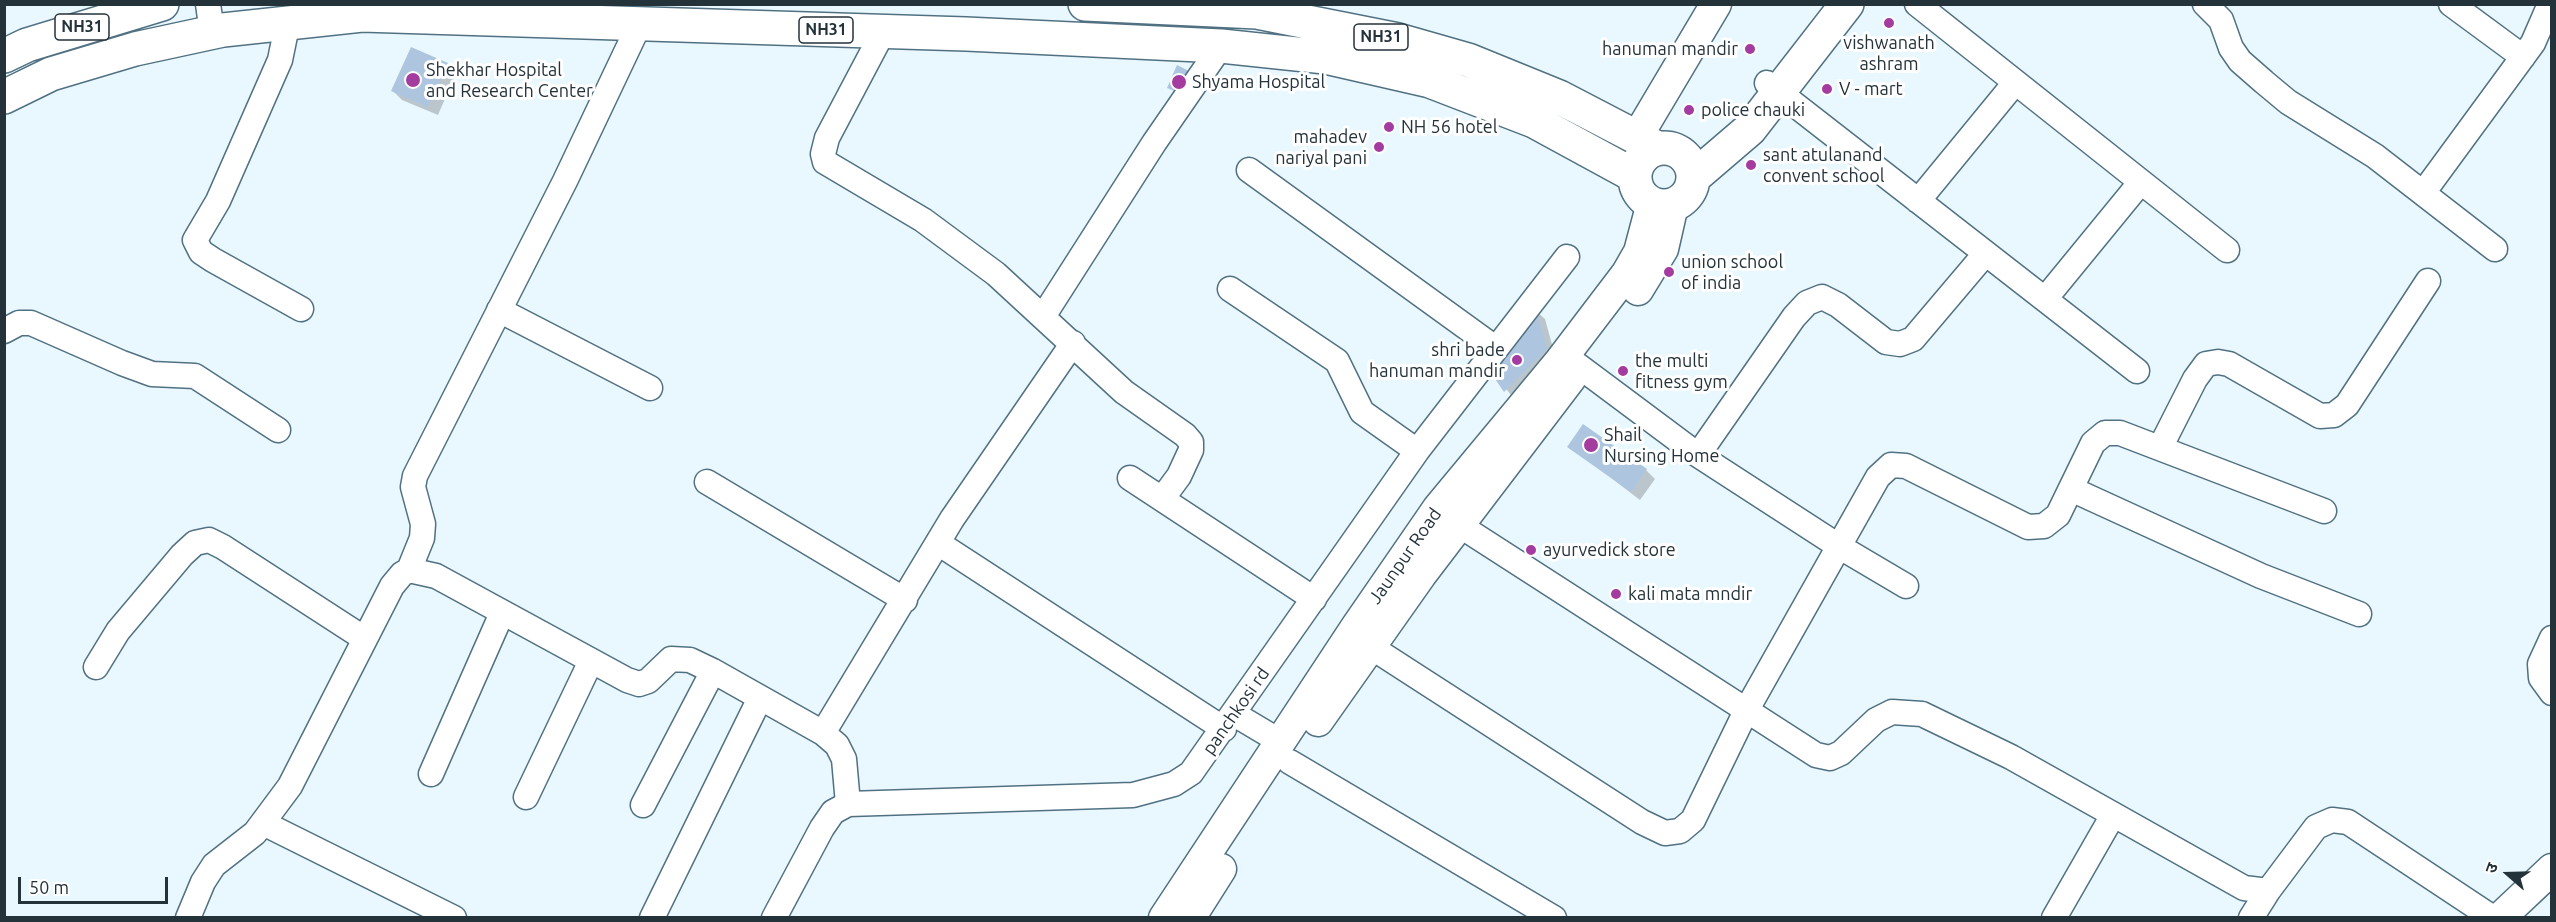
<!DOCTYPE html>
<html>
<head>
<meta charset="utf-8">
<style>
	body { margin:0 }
	#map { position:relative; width:2556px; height:922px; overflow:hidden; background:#e9f7ff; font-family:Ubuntu,"Noto Sans Devanagari",sans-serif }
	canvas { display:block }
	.frame { position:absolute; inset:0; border:6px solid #24323a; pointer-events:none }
	.north { position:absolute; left:2478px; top:844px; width:60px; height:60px; -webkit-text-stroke:4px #fff; paint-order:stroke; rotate:290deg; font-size:16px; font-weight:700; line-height:24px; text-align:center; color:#24323a }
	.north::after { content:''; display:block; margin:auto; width:21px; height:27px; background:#24323a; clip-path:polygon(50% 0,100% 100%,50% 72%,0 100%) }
	.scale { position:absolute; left:18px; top:877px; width:150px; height:27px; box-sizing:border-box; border:3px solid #24323a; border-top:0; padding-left:8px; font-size:18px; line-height:21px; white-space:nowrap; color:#24323a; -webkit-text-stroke:4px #fff; paint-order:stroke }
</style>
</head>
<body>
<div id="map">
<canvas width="2556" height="922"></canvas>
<div class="frame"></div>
<div class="north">उ</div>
<div class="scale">50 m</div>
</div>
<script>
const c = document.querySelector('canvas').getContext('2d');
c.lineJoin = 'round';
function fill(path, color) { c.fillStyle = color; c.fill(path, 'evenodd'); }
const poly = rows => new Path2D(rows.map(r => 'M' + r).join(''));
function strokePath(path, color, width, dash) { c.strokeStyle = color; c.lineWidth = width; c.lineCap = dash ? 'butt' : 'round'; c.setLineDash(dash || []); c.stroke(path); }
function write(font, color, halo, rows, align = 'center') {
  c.font = font + ' Ubuntu,sans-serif'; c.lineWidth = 6; c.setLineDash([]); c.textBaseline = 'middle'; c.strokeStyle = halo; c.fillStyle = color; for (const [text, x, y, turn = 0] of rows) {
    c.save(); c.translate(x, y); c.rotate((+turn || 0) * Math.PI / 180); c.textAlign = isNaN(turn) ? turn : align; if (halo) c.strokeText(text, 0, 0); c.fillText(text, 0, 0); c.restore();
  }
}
const shadow = poly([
	[447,64,456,73,438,115,402,100,393,91],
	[1536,311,1545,319,1556,359,1515,400,1491,370],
	[1569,446,1646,470,1655,479,1640,500]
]);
const building = poly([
	[411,47,448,63,428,107,391,91],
	[1177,65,1191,72,1182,94,1167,88],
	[1536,309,1547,349,1504,392,1489,370],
	[1583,424,1647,469,1631,492,1567,447]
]);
const minor = poly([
	[208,4,212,32],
	[1917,4,2227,250],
	[2205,4,2221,20,2231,48,2240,61,2264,82,2288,102,2375,156,2495,249],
	[2451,4,2523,57],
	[288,21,280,60,218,201,195,240,201,252,213,260,301,309],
	[883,32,827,138,823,154,825,162,923,220,996,274,1124,392,1185,435,1191,442,1191,450,1179,476,1162,499],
	[1767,83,2137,371],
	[1249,170,1495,348],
	[2423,193,2533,43,2550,4],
	[1918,201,2014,84],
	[1230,289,1337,361,1362,412,1417,451],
	[2045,299,2140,183],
	[499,310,650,388],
	[1044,315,1154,143,1221,46],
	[4,331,19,323,31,323,122,363,152,374,195,376,278,430],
	[1564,355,1698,455,1840,547,1906,586],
	[2160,448,2195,379,2206,364,2218,362,2229,364,2320,416,2334,415,2347,405,2428,281],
	[1698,455,1794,317,1807,303,1822,297,1838,305,1886,342,1900,344,1913,339,1985,254],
	[1130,478,1314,599],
	[707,482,905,600],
	[2071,489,2261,576,2359,614],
	[1459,525,1816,755,1830,758,1841,753,1876,720,1892,712,1922,714,2011,757,2244,888,2268,891,2316,827,2332,820,2348,822,2493,918],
	[938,543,1224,729],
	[409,570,422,538,423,524,413,487,415,476,565,181,639,25],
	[2552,638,2540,664,2541,678,2552,693],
	[1371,647,1642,822,1665,833,1680,831,1693,820,1746,711,1878,477,1891,465,1906,466,2028,527,2044,526,2058,515,2093,443,2105,433,2120,433,2324,511],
	[96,667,118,631,182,555,195,543,209,540,223,547,365,639],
	[1234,714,1281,742],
	[823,733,952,519,1073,343],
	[1290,762,1554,918],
	[431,774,502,613],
	[526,797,591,661],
	[643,805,713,671],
	[263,823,454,918],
	[188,918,203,882,214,865,255,833,290,786,392,586,402,574,409,570,436,576,627,680,639,684,648,681,671,659,690,660,713,671,823,733,837,745,844,759,848,804],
	[652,918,760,698],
	[774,918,822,828,833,812,848,804,1133,795,1174,784,1191,773,1417,451,1567,257],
	[2054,918,2113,815],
	[2251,918,2268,891]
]);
const tertiary = poly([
	[1637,137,1716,4],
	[1638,290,1663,249,1673,205],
	[1318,721,1421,575,1571,378],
	[1164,918,1356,627,1438,508,1560,361,1627,273,1639,252,1652,203],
	[1190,918,1221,869],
	[2500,918,2552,869]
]);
const trunk = poly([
	[1085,4,1257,12,1398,40,1468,60,1559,97,1657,148],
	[4,56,27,45,162,4],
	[4,97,51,74,135,49,223,30,362,15,966,34,1221,46,1325,57,1430,81,1534,121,1635,176],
	'1635 177a29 29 0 1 1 58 0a29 29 0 1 1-58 0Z',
	[1694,177,1750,129,1847,4]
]);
const markers = [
	[1889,23,6,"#a43c9f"],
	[1750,49,6,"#a43c9f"],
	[413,80,8,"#a43c9f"],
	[1179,82,8,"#a43c9f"],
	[1827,89,6,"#a43c9f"],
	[1689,110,6,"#a43c9f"],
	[1389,127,6,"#a43c9f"],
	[1379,147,6,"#a43c9f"],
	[1751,165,6,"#a43c9f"],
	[1669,272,6,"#a43c9f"],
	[1517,360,6,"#a43c9f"],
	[1623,371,6,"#a43c9f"],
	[1591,445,8,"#a43c9f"],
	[1531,550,6,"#a43c9f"],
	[1616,594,6,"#a43c9f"]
];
const shields = [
	[82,27,54],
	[826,30,54],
	[1381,37,54]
];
const shieldNames = [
	["NH31",82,27],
	["NH31",826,30],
	["NH31",1381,37]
];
const poiNames = [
	["vishwanath",1889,43,"center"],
	["ashram",1889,64,"center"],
	["hanuman mandir",1738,49,"right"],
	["Shekhar Hospital",426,70],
	["and Research Center",426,91],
	["Shyama Hospital",1192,82],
	["V - mart",1839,89],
	["police chauki",1701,110],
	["NH 56 hotel",1401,127],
	["mahadev",1367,137,"right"],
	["nariyal pani",1367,158,"right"],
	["sant atulanand",1763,155],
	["convent school",1763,176],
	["union school",1681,262],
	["of india",1681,283],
	["shri bade",1505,350,"right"],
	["hanuman mandir",1505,371,"right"],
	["the multi",1635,361],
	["fitness gym",1635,382],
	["Shail",1604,435],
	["Nursing Home",1604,456],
	["ayurvedick store",1543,550],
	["kali mata mndir",1628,594]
];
const streetNames = [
	["Jaunpur Road",1405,556,-55],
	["panchkosi rd",1236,711,-55]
];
fill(shadow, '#0003');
fill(building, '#adc5df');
strokePath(minor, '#517182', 27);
strokePath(tertiary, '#517182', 33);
strokePath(trunk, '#517182', 36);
strokePath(minor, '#fff', 24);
strokePath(tertiary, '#fff', 30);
strokePath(trunk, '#fff', 33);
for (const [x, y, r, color] of markers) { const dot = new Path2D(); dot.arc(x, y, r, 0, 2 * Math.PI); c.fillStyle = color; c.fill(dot); strokePath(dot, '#fff', 2); }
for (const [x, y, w] of shields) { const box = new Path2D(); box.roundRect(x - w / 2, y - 13, w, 26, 4.5); c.fillStyle = '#fff'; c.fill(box); strokePath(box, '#24323a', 1.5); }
write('bold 16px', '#24323a', null, shieldNames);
write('18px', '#24323a', '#fff', poiNames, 'left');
write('18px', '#24323a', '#fff', streetNames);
</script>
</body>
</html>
